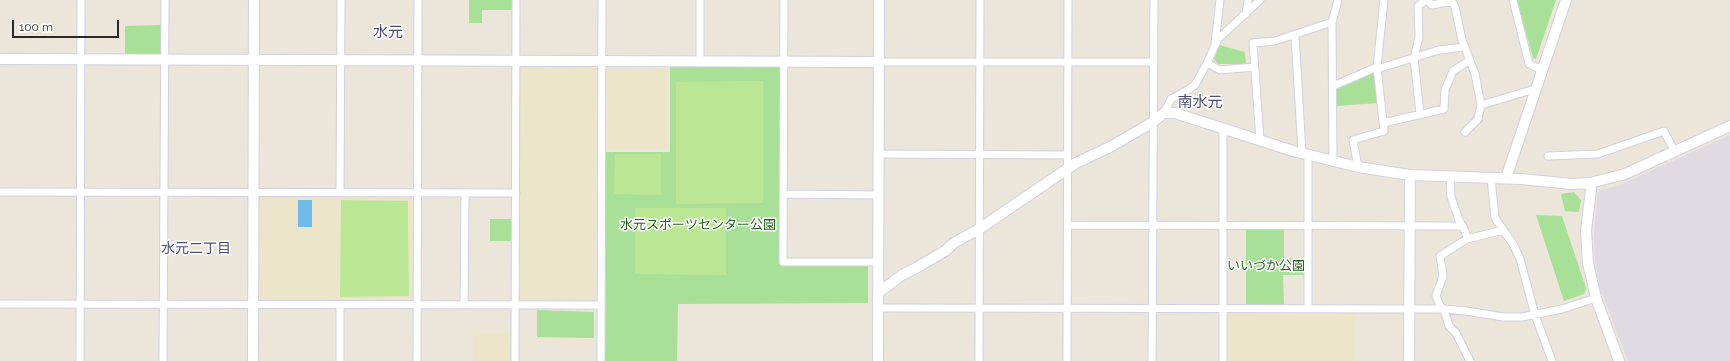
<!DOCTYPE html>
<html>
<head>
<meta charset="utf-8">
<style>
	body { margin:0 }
	#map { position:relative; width:1730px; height:361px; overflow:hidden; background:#ebe5da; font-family:Raleway,sans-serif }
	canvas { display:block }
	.scale { position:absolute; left:12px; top:20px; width:107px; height:18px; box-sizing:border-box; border:2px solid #292929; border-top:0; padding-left:5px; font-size:12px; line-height:14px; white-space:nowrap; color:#292929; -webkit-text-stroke:3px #fff; paint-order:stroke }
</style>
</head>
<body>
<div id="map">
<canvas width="1730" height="361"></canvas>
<div class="scale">100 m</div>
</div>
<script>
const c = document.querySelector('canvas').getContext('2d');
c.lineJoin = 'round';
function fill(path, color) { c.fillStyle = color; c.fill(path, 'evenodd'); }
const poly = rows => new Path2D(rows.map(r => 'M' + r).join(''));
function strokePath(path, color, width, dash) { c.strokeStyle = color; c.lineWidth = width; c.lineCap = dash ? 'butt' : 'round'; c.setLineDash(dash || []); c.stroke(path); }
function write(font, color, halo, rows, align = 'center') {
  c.font = font + ' Raleway,"Noto Sans JP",sans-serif'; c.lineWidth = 3; c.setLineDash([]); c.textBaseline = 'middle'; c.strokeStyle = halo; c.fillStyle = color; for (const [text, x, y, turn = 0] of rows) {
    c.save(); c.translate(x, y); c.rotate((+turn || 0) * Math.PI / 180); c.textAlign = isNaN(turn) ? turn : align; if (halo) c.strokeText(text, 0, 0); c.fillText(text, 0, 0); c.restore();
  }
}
const industrial = poly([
	[1730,135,1730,361,1628,361,1600,288,1595,261,1594,231,1598,194,1601,190,1618,186]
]);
const education = poly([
	[522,67,597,67,594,301,520,299,519,71],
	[608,69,667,69,667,149,608,149],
	[261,197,411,197,413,199,413,301,263,301,259,298,258,199],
	[1225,313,1355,313,1355,361,1225,361],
	[473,333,512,333,511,361,473,361]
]);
const green = poly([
	[469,0,512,0,512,10,482,10,482,23,469,23],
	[1517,0,1556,0,1536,59,1533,58],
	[161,25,162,54,125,54,125,26],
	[1219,45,1245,52,1246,64,1219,64,1214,60],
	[778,65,780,67,780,264,868,265,868,303,678,304,677,361,605,361,606,152,670,152,670,66],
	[1375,72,1378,103,1336,106,1335,90],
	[1574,192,1581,200,1579,212,1565,211,1561,194],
	[1536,215,1562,216,1586,288,1584,294,1564,301],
	[490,219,513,219,513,241,490,241],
	[1246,227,1284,227,1284,258,1305,259,1305,275,1283,275,1284,307,1246,305],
	[537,310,594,312,594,338,537,337]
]);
const pitch = poly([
	[763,81,763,203,676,204,676,82],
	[615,154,661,154,661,195,614,194],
	[341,200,408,201,409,296,340,297],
	[635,208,726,208,726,275,635,274]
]);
const water = poly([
	[298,200,312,200,312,227,298,227]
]);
const street = poly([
	[784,0,783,262,878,262],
	[1427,0,1432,5,1447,2,1453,3,1455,7,1462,40,1475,74,1481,105,1478,119,1465,132],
	[1513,0,1529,64,1542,70],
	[1246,14,1248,0],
	[1295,35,1302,153],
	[1215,43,1220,0],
	[700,61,700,0],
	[879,62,1154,62],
	[1207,63,1220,70,1254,67],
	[1377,69,1439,50,1465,47],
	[1333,86,1377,67],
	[1481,105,1535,89],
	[1164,113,1171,99,1186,91,1195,85,1207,63,1218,39,1260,0],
	[1420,114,1414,58,1419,37,1418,6,1426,0],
	[1383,123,1444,109,1445,90,1453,71,1470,60],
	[1260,140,1253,43,1275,41,1332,22],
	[879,154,1067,155],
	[1548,156,1598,154,1664,131,1675,152],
	[1333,162,1332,22,1338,0],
	[1358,167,1353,140,1384,131,1377,67,1384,0],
	[1450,176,1451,197,1459,220,1465,231,1467,239],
	[1491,178,1495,218,1513,244,1520,259,1535,315,1552,361],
	[0,192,516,193],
	[340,193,341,0],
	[783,194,879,195],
	[1068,225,1463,226],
	[0,304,601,305],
	[464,305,465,193],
	[878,308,1444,309,1466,311,1503,317,1522,317,1562,309,1596,298],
	[1308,309,1308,155],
	[80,361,81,0],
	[163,361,165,0],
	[340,361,340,305],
	[417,361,418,0],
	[515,361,516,0],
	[601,361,602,0],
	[979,361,980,0],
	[1067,361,1068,0],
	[1152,361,1154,0],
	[1223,361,1223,129],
	[1470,361,1456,333,1449,326,1444,309,1440,306,1436,296,1443,276,1440,256,1467,239,1503,230]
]);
const secondary = poly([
	[0,59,879,62],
	[1506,178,1566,0],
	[1590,183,1591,190,1586,230,1588,263,1596,298,1619,361],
	[878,293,902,275,916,268,945,251,954,243,979,229,1076,163,1112,146,1153,122,1164,113,1175,113,1293,151,1358,167,1410,175,1521,179,1572,184,1590,183,1625,174,1730,126],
	[253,361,254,0],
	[878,361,879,0],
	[1409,361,1410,175]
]);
const parkNames = [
	["水元スポーツセンター公園",698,225],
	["いいづか公園",1266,266]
];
const neighbourhoodNames = [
	["水元二丁目",196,249]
];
const quarterNames = [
	["水元",388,32],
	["南水元",1200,102]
];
fill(industrial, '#dedbe3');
fill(education, '#ece5ca');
fill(green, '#a8e098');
fill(pitch, '#bbe794');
fill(water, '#6fbceb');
strokePath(street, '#d0d1e1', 9);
strokePath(secondary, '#d0d1e1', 12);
strokePath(street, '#fff', 7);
strokePath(secondary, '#fff', 10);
write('13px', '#22631b', '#fff', parkNames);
write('14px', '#4a4e78', '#fff', neighbourhoodNames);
write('15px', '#4a4e78', '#fff', quarterNames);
</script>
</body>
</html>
